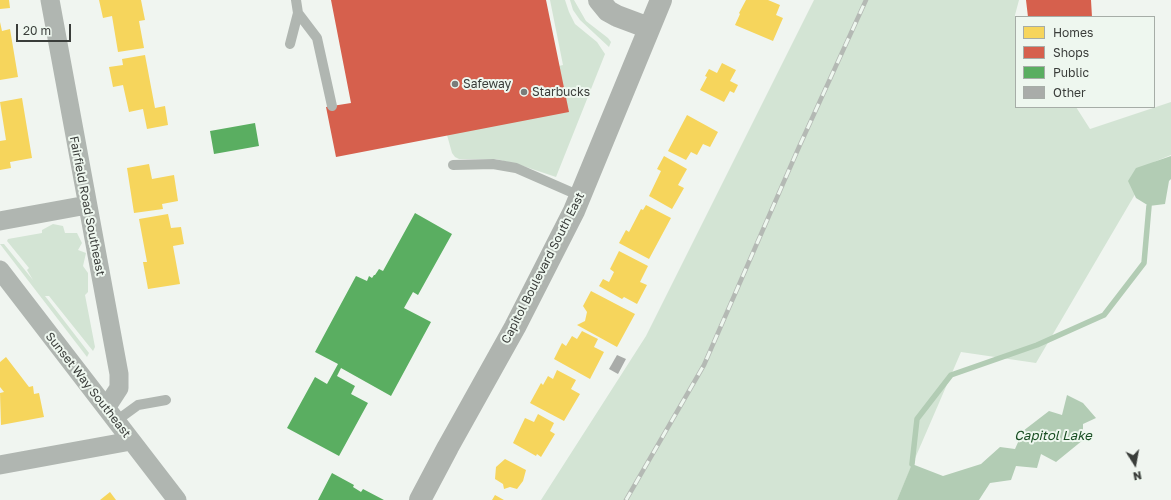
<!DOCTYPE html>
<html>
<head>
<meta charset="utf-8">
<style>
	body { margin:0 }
	#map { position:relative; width:1171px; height:500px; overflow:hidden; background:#f0f5f0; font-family:"Golos Text",sans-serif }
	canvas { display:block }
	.legend { position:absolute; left:1015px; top:16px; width:140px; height:92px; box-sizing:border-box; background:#eef7ef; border:1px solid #a6ada7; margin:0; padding:5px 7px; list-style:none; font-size:12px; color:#3a3d3a }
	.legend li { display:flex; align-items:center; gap:8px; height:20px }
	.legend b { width:20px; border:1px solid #a6ada7 }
	.north { position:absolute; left:1115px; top:444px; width:40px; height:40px; -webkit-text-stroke:3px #eef7ef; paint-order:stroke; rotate:169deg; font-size:11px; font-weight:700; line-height:16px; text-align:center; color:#3a3d3a }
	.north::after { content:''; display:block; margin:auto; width:14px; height:18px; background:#3a3d3a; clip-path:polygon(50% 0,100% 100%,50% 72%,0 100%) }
	.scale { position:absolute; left:16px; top:24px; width:55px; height:18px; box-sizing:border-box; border:2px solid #3a3d3a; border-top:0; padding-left:5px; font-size:12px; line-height:14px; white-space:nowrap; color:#3a3d3a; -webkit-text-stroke:3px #eef7ef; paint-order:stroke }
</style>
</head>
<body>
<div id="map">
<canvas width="1171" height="500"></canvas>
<ul class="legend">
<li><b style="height:11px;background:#f6d55c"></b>Homes</li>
<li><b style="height:11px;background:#d6604d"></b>Shops</li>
<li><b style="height:11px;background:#5aae61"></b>Public</li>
<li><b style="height:11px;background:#a9aca9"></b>Other</li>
</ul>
<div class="north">N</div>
<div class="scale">20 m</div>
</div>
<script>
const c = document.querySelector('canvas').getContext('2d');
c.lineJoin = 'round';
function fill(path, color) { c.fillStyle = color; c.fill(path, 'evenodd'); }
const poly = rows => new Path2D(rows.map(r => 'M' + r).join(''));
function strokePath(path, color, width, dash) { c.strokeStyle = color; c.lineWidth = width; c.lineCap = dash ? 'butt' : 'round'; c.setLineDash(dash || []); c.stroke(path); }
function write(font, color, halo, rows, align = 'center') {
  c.font = font + ' "Golos Text",sans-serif'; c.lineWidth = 4; c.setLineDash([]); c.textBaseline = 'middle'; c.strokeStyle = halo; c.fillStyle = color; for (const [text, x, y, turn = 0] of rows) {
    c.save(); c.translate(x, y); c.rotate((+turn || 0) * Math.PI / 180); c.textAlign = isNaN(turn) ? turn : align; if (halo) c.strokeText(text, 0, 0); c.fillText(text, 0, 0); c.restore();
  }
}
const green = poly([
	[550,0,565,0,569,12,575,24,597,42,605,54,556,177,523,166,496,159,459,159,455,157,452,153,447,135,559,66,563,65],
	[570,0,574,0,586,21,608,38,611,42,609,47,580,20,573,10],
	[814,0,1019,0,1015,15,1016,107,1076,107,1090,129,1171,102,1171,155,1154,162,1036,363,961,352,897,500,541,500,646,336],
	[53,224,63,226,65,233,77,233,82,243,78,250,86,253,83,266,88,273,88,292,85,295,95,347,93,351,49,296,45,296,89,353,87,357,0,244,4,244,33,280,27,270,29,268,7,241,8,239,42,233,42,230]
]);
const water = poly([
	[1171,156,1171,179,1169,181,1165,204,1149,206,1136,198,1128,181,1136,168],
	[1067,395,1083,403,1096,418,1083,424,1083,440,1056,462,1041,454,1037,468,1016,466,1011,480,990,483,979,500,897,500,912,464,943,476,981,464,1000,447,1015,449,1023,431,1049,411,1062,415]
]);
const homes = poly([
	[0,0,9,0,10,8,0,9],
	[99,0,141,0,145,20,139,21,144,48,118,52,112,16,103,18],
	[746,0,768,0,780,5,776,15,783,18,773,41,735,25,740,14,739,13],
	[0,22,2,31,10,29,18,77,0,80],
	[145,55,155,108,165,106,168,125,147,129,143,109,129,112,123,85,113,87,109,67,123,65,122,59],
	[722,63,736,70,730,81,738,85,734,93,730,91,724,102,700,90,707,77,705,76,709,69,717,73],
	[22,98,32,158,10,162,11,168,0,170,0,141,6,140,0,102],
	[687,115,718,132,710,147,703,144,697,155,691,152,686,160,668,151],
	[664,156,687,169,678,185,684,188,672,209,649,196,661,171,657,169],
	[149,164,152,179,174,175,178,201,162,204,163,209,134,213,127,168],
	[646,205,671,218,649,259,619,243,626,230,629,232,641,209,643,210],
	[168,214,171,228,181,227,184,244,173,246,180,284,148,289,143,262,147,262,139,219],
	[619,251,648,266,640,282,647,285,637,304,624,297,622,299,599,286,603,279,609,282,614,272,610,269],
	[591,291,635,314,617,347,577,325,585,321,587,312,583,306],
	[582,331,598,339,594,347,604,352,590,379,554,359,562,343,566,346,572,336,577,339],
	[6,357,29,387,33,386,34,394,39,393,44,417,1,425,0,393,4,392,0,387,0,362],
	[557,370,576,380,571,389,580,394,564,421,530,403,541,383,543,385,548,376,553,379],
	[538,414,554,423,550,431,555,434,541,457,537,454,536,456,513,443,525,418,534,422],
	[505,459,526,470,523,481,517,489,510,487,504,489,503,484,495,479,496,467],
	[110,492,116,500,100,500],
	[495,495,504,500,492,500]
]);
const shops = poly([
	[331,0,546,0,569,112,336,157,326,107,351,103],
	[1026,0,1091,0,1092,17,1028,17]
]);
const public = poly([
	[255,123,259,146,214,154,210,131],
	[415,213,452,234,418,295,413,292,404,308,431,322,391,396,341,368,337,376,355,386,351,394,368,403,339,456,287,428,315,377,327,384,338,364,315,352,356,276,367,281,369,276,372,278,374,275,375,275,379,269,383,271],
	[332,473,354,485,353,487,361,492,363,489,384,500,318,500]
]);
const stream = poly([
	[912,464,917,419,951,375,1037,345,1104,315,1144,263,1149,206]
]);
const building = poly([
	[617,355,626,359,618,374,609,369]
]);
const service = poly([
	[298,13,317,38,332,106],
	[290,44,298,13,296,0],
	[453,165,493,164,516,168,580,196],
	[116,421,138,405,166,400]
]);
const minor = poly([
	[50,0,119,374,119,388,106,408],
	[0,221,87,205],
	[0,270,177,500],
	[0,465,131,441]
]);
const secondary = poly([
	[599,0,608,11,617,16,649,28],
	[420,500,448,447,515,327,574,211,661,0]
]);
const rail = poly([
	[626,500,704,365,799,147,866,0]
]);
const markers = [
	[455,84,4,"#7a7d7a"],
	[524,92,4,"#7a7d7a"]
];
const poiNames = [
	["Safeway",463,84],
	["Starbucks",532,92]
];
const streetNames = [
	["Fairfield Road Southeast",87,206,79],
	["Capitol Boulevard South East",543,268,-63],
	["Sunset Way Southeast",88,385,52]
];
const waterNames = [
	["Capitol Lake",1053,436]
];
fill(green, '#d3e4d4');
fill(water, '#b2ccb4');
fill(homes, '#f6d55c');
fill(shops, '#d6604d');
fill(public, '#5aae61');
strokePath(stream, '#b2ccb4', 5.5);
fill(building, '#a9aca9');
strokePath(service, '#b0b6b1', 10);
strokePath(minor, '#b0b6b1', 19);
strokePath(secondary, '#afb4af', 22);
strokePath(rail, '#b4b9b4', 4.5);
strokePath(rail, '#eef7ef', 3, [9]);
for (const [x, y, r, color] of markers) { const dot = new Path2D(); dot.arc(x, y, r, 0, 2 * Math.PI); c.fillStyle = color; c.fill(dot); strokePath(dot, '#eef7ef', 1.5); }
write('12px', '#3a3d3a', '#eef7ef', poiNames, 'left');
write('12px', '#3a3d3a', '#eef7ef', streetNames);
write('italic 13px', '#194e23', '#eef7ef', waterNames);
</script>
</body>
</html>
